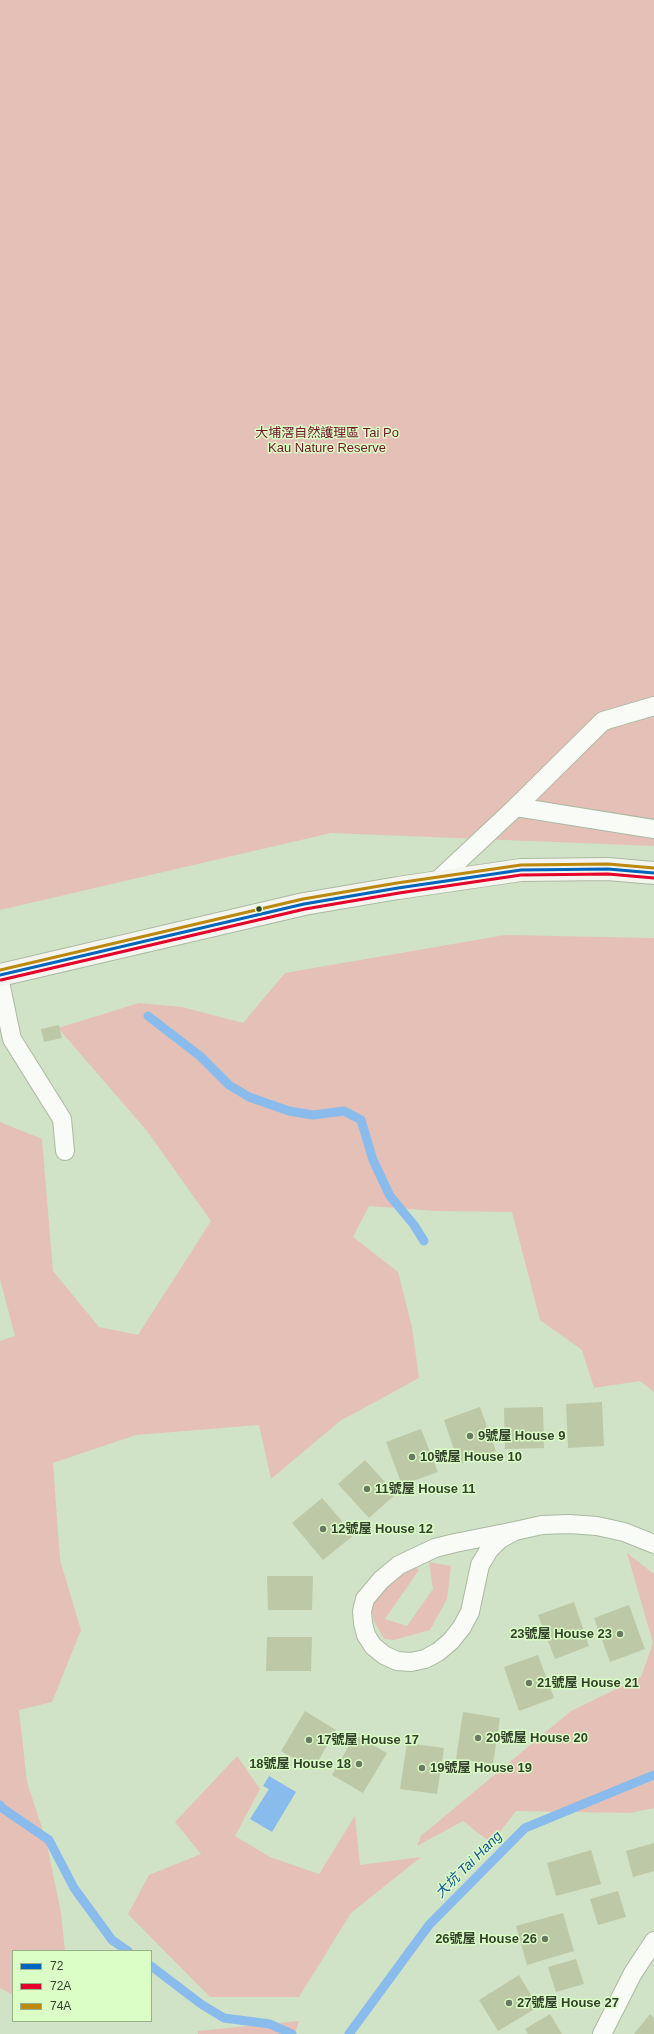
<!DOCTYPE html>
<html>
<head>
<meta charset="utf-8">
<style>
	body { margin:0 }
	#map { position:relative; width:654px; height:2034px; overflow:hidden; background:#d0e3c6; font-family:Arial,sans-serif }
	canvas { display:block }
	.legend { position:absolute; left:12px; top:1950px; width:140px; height:72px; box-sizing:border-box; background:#dafec6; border:1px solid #97b288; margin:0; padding:5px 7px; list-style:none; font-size:12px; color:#33412b }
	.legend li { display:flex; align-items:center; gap:8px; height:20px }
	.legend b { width:20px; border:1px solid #97b288 }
</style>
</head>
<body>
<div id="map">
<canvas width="654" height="2034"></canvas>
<ul class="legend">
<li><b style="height:5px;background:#0065bd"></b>72</li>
<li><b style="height:5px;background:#e4002b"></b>72A</li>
<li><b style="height:5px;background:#bc880d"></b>74A</li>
</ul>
</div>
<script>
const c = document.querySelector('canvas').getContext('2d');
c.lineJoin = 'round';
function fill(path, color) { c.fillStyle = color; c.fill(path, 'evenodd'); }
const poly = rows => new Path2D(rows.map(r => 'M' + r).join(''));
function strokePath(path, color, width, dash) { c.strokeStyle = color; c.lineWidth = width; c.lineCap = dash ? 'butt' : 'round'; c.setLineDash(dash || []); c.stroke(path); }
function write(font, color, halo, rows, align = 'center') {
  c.font = font + ' Arial,"Noto Sans TC",sans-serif'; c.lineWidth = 3; c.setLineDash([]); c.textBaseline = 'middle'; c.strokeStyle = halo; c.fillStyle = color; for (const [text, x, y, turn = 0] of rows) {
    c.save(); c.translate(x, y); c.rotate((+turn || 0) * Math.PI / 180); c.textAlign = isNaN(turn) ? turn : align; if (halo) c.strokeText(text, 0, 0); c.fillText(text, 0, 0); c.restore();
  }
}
const green = poly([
	[0,0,654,0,654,846,331,833,0,910],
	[505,935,654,938,654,1392,640,1381,594,1388,582,1350,540,1320,512,1212,436,1211,369,1206,353,1237,398,1272,412,1327,419,1378,340,1421,271,1479,259,1425,136,1435,53,1463,60,1560,81,1630,52,1702,19,1710,27,1782,46,1840,61,1913,65,1951,13,1951,13,1995,0,1988,0,1341,15,1336,0,1279,0,1122,42,1139,53,1271,99,1327,138,1335,211,1221,147,1131,58,1028,139,1003,182,1007,243,1023,285,973],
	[402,1553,419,1570,385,1619,407,1626,433,1589,429,1562,451,1566,447,1599,430,1630,394,1640,384,1639,374,1621,367,1590],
	[627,1553,654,1574,654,1808,630,1813,516,1811,491,1843,463,1821,417,1846,421,1836,571,1711,641,1677,653,1643],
	[237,1756,260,1789,235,1836,270,1857,319,1874,355,1816,360,1865,421,1857,351,1913,299,1997,210,1997,128,1914,149,1875,201,1854,175,1822],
	[299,2021,295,2034,198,2034,198,2031]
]);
const water = poly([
	[269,1776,296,1792,272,1832,250,1819,269,1789,263,1786]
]);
const stream = poly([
	[148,1016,200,1056,229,1085,249,1097,289,1111,313,1115,344,1111,361,1120,373,1160,390,1196,414,1225,424,1241],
	[0,1805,2,1808,49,1840,74,1888,112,1940,128,1951],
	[151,1966,201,2004,224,2018,270,2024,292,2034],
	[349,2034,429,1925,525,1828,654,1775]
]);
const building = poly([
	[59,1025,62,1038,44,1042,41,1029],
	[602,1402,604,1446,568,1448,566,1404],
	[480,1407,496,1451,459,1464,444,1420],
	[543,1407,544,1448,505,1449,504,1408],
	[421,1429,438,1472,402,1485,386,1442],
	[365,1460,396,1494,369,1518,338,1484],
	[322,1498,354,1535,323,1560,292,1523],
	[267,1576,313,1576,312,1610,268,1610],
	[574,1602,589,1646,555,1659,538,1615],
	[629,1605,645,1649,610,1662,594,1618],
	[267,1637,312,1637,311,1671,266,1671],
	[538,1655,554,1698,519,1711,504,1667],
	[305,1711,336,1730,313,1770,281,1751],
	[463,1712,500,1718,493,1764,456,1759],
	[355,1735,387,1753,363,1793,332,1775],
	[407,1743,444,1748,437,1794,400,1789],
	[654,1843,654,1871,633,1877,626,1851],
	[591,1850,601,1884,556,1896,547,1863],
	[618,1891,626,1917,598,1925,590,1899],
	[563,1913,574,1951,527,1965,516,1926],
	[576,1959,584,1984,556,1992,548,1967],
	[519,1975,538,2007,498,2031,479,2000],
	[550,2014,562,2034,528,2034,525,2029],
	[650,2014,654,2018,654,2034,634,2034]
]);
const service = poly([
	[516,807,603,721,654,706],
	[436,882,516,807,654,829],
	[0,982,12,1039,62,1119,65,1151],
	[515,1531,500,1539,489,1550,480,1565,470,1612,462,1627,451,1641,438,1652,425,1659,411,1662,397,1661,384,1655,373,1646,366,1635,363,1623,362,1611,365,1599,381,1580,399,1565,435,1548,455,1543,515,1531,542,1525,569,1524,597,1526,624,1532,654,1544],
	[602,2034,633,1973,654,1941]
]);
const secondary = poly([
	[0,975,304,904,398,888,521,870,608,869,654,873]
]);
const bus1 = poly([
	[0,975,304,904,398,888,521,870,608,869,654,873]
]);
const bus2 = poly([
	[1,980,305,909,399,893,521,875,608,874,654,878]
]);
const bus3 = poly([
	[0,970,303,899,397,883,521,865,608,864,654,868]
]);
const markers = [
	[259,909,3.5,"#33412b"],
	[470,1436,4,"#6a7a61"],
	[412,1457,4,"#6a7a61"],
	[367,1489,4,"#6a7a61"],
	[323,1529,4,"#6a7a61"],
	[620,1634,4,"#6a7a61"],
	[529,1683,4,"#6a7a61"],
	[478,1738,4,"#6a7a61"],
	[309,1740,4,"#6a7a61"],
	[359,1764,4,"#6a7a61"],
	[422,1768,4,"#6a7a61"],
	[545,1939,4,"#6a7a61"],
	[509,2003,4,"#6a7a61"]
];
const parkNames = [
	["大埔滘自然護理區 Tai Po",327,433],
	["Kau Nature Reserve",327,448]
];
const poiNames = [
	["9號屋 House 9",478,1436],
	["10號屋 House 10",420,1457],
	["11號屋 House 11",375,1489],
	["12號屋 House 12",331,1529],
	["23號屋 House 23",612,1634,"right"],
	["21號屋 House 21",537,1683],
	["20號屋 House 20",486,1738],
	["17號屋 House 17",317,1740],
	["18號屋 House 18",351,1764,"right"],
	["19號屋 House 19",430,1768],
	["26號屋 House 26",537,1939,"right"],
	["27號屋 House 27",517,2003]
];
const waterNames = [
	["大坑 Tai Hang",469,1865,-45]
];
fill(green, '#e4c0b6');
fill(water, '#89bcec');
strokePath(stream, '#89bcec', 9);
fill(building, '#bdc8a6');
strokePath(service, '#abb9a2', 20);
strokePath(secondary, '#abb9a2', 24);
strokePath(service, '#f8fbf6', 18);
strokePath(secondary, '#f4f5ee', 22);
strokePath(bus1, '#0065bd', 3);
strokePath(bus2, '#e4002b', 3);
strokePath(bus3, '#bc880d', 3);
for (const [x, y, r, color] of markers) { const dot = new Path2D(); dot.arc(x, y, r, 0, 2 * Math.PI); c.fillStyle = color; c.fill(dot); strokePath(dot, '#dafec6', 1.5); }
write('13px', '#761329', '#dafec6', parkNames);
write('bold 13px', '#33412b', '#dafec6', poiNames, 'left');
write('italic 14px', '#14569d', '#dafec6', waterNames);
</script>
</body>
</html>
